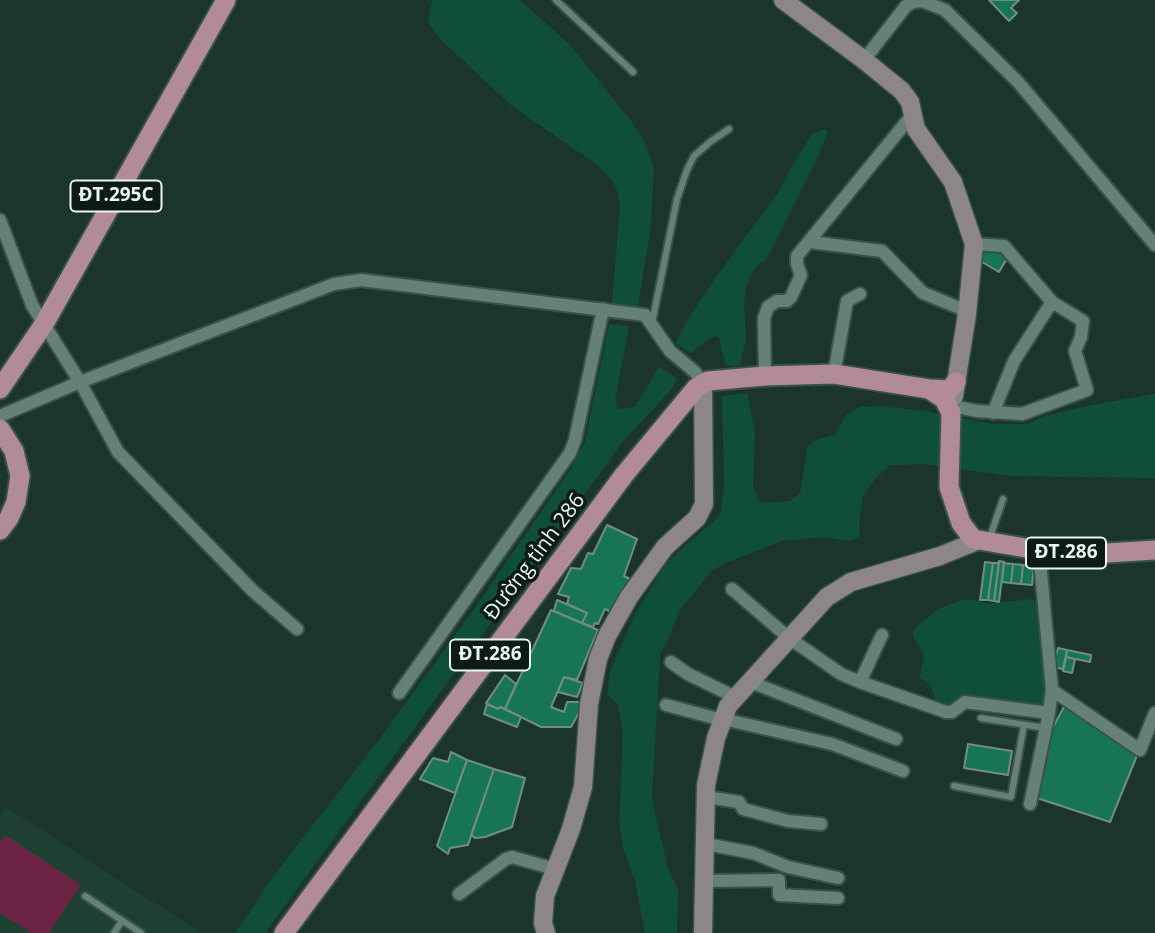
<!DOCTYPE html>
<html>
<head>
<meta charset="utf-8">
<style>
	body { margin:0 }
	canvas { display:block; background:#1b352b }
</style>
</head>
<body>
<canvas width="1155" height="933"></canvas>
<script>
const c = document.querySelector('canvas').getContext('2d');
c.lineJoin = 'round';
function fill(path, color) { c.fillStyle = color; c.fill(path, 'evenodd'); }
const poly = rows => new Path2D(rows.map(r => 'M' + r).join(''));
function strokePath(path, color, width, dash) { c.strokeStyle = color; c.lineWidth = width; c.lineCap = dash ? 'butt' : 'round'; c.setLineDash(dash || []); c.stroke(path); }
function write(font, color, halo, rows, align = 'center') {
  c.font = font + ' "Open Sans",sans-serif'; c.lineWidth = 7; c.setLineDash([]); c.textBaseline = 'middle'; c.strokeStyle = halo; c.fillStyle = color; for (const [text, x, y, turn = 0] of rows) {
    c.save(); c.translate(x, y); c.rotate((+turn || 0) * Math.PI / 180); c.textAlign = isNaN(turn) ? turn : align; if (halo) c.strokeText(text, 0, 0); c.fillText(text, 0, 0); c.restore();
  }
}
const built = poly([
	[6,807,201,933,0,933,0,817]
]);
const green = poly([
	[5,835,81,885,49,933,31,933,0,913,0,842]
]);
const water = poly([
	[432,0,520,0,569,44,632,122,646,145,654,168,651,225,638,307,612,304,620,205,618,193,612,180,596,164,512,106,440,39,428,22],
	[825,129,827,131,826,137,818,156,765,262,759,263,753,271,746,287,744,304,746,338,740,366,725,365,719,338,717,336,708,339,691,353,675,343,688,319,714,280,780,190,796,159,813,133],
	[609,324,629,326,615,400,618,409,635,407,659,367,677,378,672,389,624,440,265,933,235,933,256,904,265,887,378,741,474,609,570,470,585,442],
	[747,393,755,431,753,486,760,503,790,501,800,493,808,445,818,439,835,435,846,415,860,407,880,406,924,411,992,424,1027,424,1044,416,1091,405,1155,394,1155,478,1010,476,924,464,890,465,875,479,863,495,859,522,860,538,849,541,822,537,782,541,725,563,711,572,679,611,670,636,660,654,652,799,668,869,678,889,677,933,645,933,635,881,624,851,619,824,623,734,618,705,607,694,610,671,635,614,667,562,715,520,721,511,724,486,722,396],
	[1032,599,1041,607,1046,699,1042,704,1037,706,963,697,947,705,936,702,931,686,920,678,924,655,913,636,913,630,938,609,962,600,975,600,987,604]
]);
const building = poly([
	[989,0,1019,0,1011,8,1017,13,1009,21,989,0],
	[978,247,996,248,1009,255,999,272,977,259,978,247],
	[607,525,637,539,624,576,634,581,615,614,605,609,598,624,595,623,593,627,582,623,587,613,567,604,569,597,558,594,571,568,581,569,588,553,593,554,607,525],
	[999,561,1004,562,999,602,994,601,999,561],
	[985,562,993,563,988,600,980,600,985,562],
	[993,563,999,563,994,601,988,600,993,563],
	[1004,563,1013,564,1011,583,1002,582,1004,563],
	[1013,564,1023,565,1021,584,1011,583,1013,564],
	[1023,565,1034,566,1032,585,1021,584,1023,565],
	[557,600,587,613,582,623,554,611,557,600],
	[551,610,598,630,577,680,564,677,551,707,564,712,567,702,585,702,571,727,541,727,505,709,551,610],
	[1058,648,1067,650,1063,669,1053,667,1058,648],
	[1067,650,1091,655,1090,662,1066,657,1067,650],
	[1066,657,1075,659,1072,673,1063,671,1066,657],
	[505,675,516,684,505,709,500,707,498,709,486,703,505,675],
	[564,677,583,683,577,697,558,692,564,677],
	[1066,703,1138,753,1110,822,1037,798,1047,738,1066,703],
	[487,704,498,709,500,707,521,717,517,727,484,714,487,704],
	[968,744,1012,751,1008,775,964,768,968,744],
	[451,752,467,760,455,793,420,779,433,758,448,762,451,752],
	[467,760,494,769,468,845,450,848,448,854,437,846,467,760],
	[494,769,525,778,512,827,485,837,475,838,471,835,494,769]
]);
const lane = poly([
	[556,0,633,72],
	[652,323,677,199,687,170,694,156,710,142,729,129],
	[990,537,1003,499],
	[981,718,1046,728],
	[954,786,1011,797,1024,725],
	[85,896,141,933],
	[114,933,122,921]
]);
const street = poly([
	[864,60,906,6,913,2,922,1,945,10,1018,82,1155,245],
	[0,220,32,305,80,382,118,452,253,591,297,629],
	[810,242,882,251,923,293,967,311],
	[834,374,847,301,860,294],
	[765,376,764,318,768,307,777,301,787,301,791,297,801,275,797,264,797,256,912,115],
	[952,406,977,411,1022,414,1087,390,1075,351,1081,337,1083,321,1052,302,1004,246,974,244],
	[993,413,1014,361,1052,302],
	[0,416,80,382,334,284,361,280,645,315,670,351,695,372,703,383],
	[1039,551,1052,690,1140,750,1155,713],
	[732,589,789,638,841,674,860,682,946,712,952,712,965,702,1049,713],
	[671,662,688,674,735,697],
	[748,681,896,739],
	[860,682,882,635],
	[399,693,570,453,575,440,603,309],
	[666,705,722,720],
	[723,719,832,744,903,771],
	[706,797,739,802,743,809,788,821,821,824],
	[1030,804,1049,713,1052,690],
	[706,844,753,853,788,867,838,878],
	[705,881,779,880,779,895,838,898],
	[459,894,506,859,512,857,555,869]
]);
const secondary = poly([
	[783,0,864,60,902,91,910,102,916,129,953,182,974,244,967,314,954,396],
	[546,933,543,923,545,896,571,829,583,787,589,704,598,659,607,636,629,597,665,547,697,518,704,504,703,383],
	[703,933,706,785,716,738,728,706,827,597,851,582,940,556,977,541]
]);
const primary = poly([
	[0,389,44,324,226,0],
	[929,389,949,390,956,382],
	[0,429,14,451,20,476,16,502,9,518,0,530],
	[284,933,624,475,696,388,708,381,765,376,834,374,929,389,944,399,951,413,949,487,961,523,973,539,1049,552,1107,553,1155,550]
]);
const shields = [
	[116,196,91],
	[1066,553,80],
	[490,655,80]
];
const shieldNames = [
	["ĐT.295C",116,196],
	["ĐT.286",1066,553],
	["ĐT.286",490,655]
];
const streetNames = [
	["Đường tỉnh 286",535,557,-53]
];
fill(built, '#1d4033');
fill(green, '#6c2444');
fill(water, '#0e4e3a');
fill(building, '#177457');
strokePath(building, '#728e82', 2);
strokePath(lane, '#3a5148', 10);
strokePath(street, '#3a5148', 16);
strokePath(secondary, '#3a5148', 21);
strokePath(primary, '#3a5148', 23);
strokePath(lane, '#658175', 6);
strokePath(street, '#658175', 12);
strokePath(secondary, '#8c8687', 18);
strokePath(primary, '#b28b9a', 19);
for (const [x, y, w] of shields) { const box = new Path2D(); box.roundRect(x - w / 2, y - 15.5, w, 31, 5); c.fillStyle = '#0e1a15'; c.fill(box); strokePath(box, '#e8f8f1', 2); }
write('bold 19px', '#e8f8f1', null, shieldNames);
write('21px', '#e8f8f1', '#0e1a15', streetNames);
</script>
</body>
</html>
